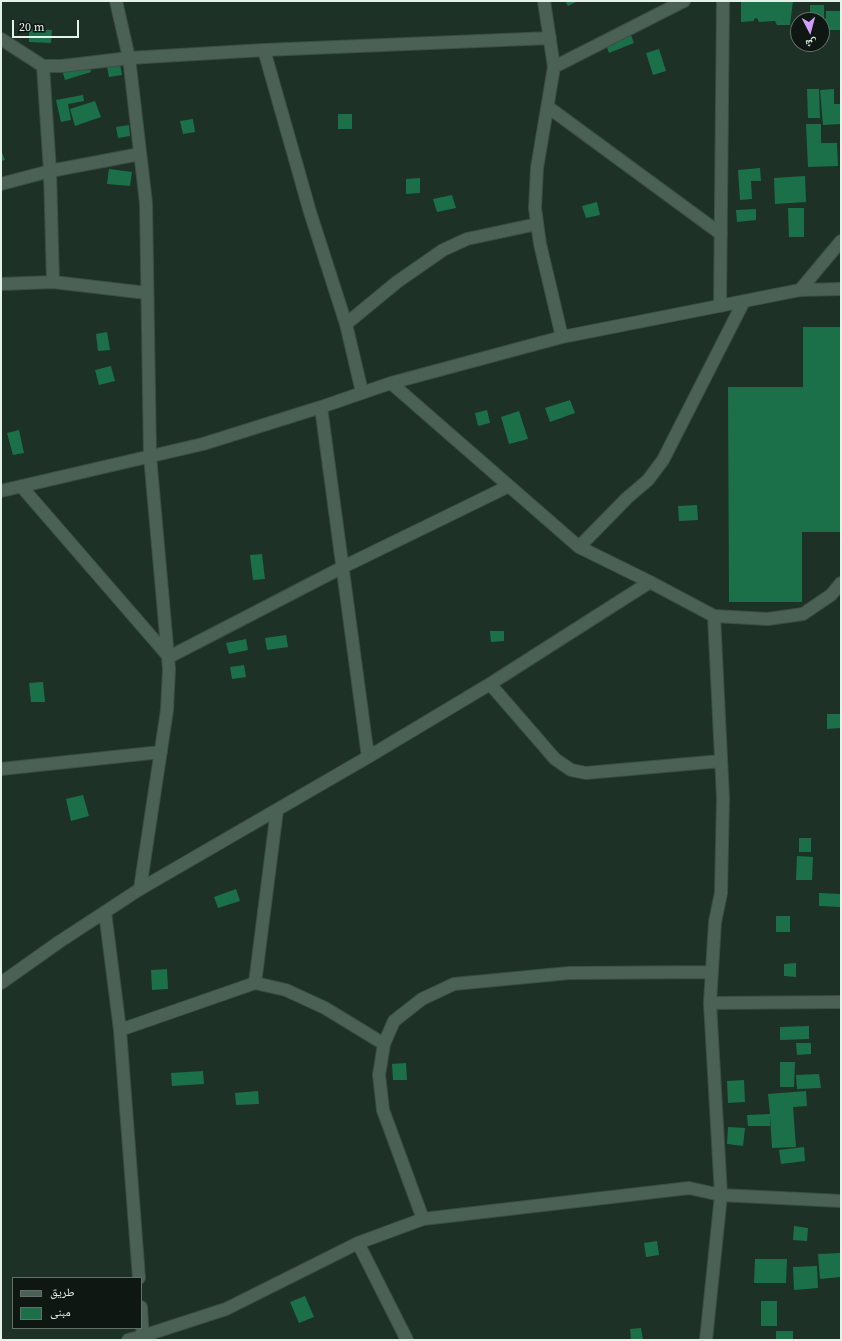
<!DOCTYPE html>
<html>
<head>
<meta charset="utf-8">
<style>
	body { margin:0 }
	#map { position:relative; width:842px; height:1341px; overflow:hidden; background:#1e3126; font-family:"Source Serif 4","Noto Naskh Arabic",serif }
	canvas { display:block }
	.frame { position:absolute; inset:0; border:2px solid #e5f2ea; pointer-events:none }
	.legend { position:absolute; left:12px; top:1277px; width:130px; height:52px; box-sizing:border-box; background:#0e1712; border:1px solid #646f68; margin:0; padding:5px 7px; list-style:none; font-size:12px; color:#e5f2ea }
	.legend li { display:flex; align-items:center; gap:8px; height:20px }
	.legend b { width:20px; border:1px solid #646f68 }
	.north { position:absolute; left:790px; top:12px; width:40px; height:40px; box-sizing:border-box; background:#0e1712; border:1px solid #646f68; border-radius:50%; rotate:174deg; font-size:11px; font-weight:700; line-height:16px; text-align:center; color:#e5f2ea }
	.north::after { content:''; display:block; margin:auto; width:14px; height:18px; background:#d29dfd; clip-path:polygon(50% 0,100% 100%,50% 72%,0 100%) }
	.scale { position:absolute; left:12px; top:20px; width:67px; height:18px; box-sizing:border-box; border:2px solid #e5f2ea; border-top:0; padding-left:5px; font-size:12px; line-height:14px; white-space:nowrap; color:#e5f2ea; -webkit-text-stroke:3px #0e1712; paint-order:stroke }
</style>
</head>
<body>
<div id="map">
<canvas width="842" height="1341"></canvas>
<div class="frame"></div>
<ul class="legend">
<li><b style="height:5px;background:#4c6155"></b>طريق</li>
<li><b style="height:11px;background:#1b704a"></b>مبنى</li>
</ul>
<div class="north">ش</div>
<div class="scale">20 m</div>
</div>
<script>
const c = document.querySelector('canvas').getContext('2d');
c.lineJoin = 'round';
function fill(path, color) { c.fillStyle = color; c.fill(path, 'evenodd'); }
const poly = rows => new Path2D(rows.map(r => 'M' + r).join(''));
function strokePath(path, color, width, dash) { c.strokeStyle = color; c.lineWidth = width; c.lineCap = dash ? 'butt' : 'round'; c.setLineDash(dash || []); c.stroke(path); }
const building = poly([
	[565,1,578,1,568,6],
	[741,1,793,1,790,25,777,25,775,21,759,22,757,18,754,19,754,21,741,22],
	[810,5,824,5,824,30,822,30,822,20,810,20],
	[826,11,841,11,841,30,825,30],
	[29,29,52,30,51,43,29,42],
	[629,30,634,43,609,53,604,39],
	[659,49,666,71,653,75,646,53],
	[118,53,122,75,109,77,105,56],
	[87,62,91,72,65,80,62,70],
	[807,89,819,89,820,118,808,118],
	[834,89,834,104,841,104,841,124,823,125,820,90],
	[83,95,84,101,68,104,71,120,61,122,56,100],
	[95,101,101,117,75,126,70,109],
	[338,114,352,114,352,129,338,129],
	[193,119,195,132,183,134,180,121],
	[806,124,821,124,821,143,837,143,838,166,808,167],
	[129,125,130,136,118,138,116,127],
	[1,150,5,160,1,161],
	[760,168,761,181,751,181,752,199,740,200,738,170],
	[109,169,132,172,130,186,107,184],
	[805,176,806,202,775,204,774,178],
	[420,178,420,193,406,194,406,179],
	[452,195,456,208,437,212,433,199],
	[597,202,600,215,586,218,582,206],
	[788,208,804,208,804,237,789,237],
	[756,209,756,220,737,222,736,210],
	[803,327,841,327,841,532,802,532,802,602,729,602,728,387,803,387],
	[107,332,110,350,98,351,96,334],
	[111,366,115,381,99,385,95,370],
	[570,400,575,413,550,422,545,408],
	[487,410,490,423,478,426,475,413],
	[519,411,528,439,509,444,501,417],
	[19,430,24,453,13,455,7,433],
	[697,505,698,520,679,521,678,506],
	[262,554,265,579,253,580,250,555],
	[490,631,504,631,504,641,491,642],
	[286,635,288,647,267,650,265,638],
	[246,639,248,650,229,654,226,643],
	[244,665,246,677,232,679,230,667],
	[43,682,45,702,31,702,29,683],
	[827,714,841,714,841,728,827,729],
	[83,795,89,816,71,821,66,799],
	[799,838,811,838,811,852,799,852],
	[797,856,813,857,812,880,796,880],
	[236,889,240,901,218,908,214,897],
	[819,893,841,894,841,907,819,906],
	[776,916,790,916,790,932,776,932],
	[796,963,796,977,784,976,784,964],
	[167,969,168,989,152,990,151,970],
	[809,1026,809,1039,780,1040,780,1027],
	[796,1043,811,1043,811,1054,797,1055],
	[780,1062,795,1062,794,1087,780,1087],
	[406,1063,407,1080,393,1080,392,1064],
	[203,1071,204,1084,172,1086,171,1073],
	[819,1074,821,1088,797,1089,796,1075],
	[744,1080,745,1102,728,1103,727,1081],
	[258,1091,259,1104,236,1105,235,1093],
	[806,1091,807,1106,793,1107,796,1147,772,1148,770,1116,770,1126,748,1126,747,1115,770,1114,768,1094],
	[728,1127,745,1128,743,1146,727,1144],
	[804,1147,805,1161,781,1164,779,1150],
	[794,1226,808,1228,807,1241,793,1240],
	[657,1241,659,1255,646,1257,644,1243],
	[841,1253,841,1277,820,1279,818,1254],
	[755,1259,787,1259,786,1283,754,1283],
	[817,1266,818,1288,794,1290,793,1267],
	[305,1296,314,1317,299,1323,290,1302],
	[761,1301,777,1301,777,1326,761,1326],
	[641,1328,643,1340,631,1340,630,1329],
	[776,1331,793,1331,793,1340,776,1340]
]);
const street = poly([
	[116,1,129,58,146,203,150,456,169,669,167,710,140,889],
	[544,1,554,67,537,168,535,208,540,244,562,337],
	[1,39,43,66,62,66,129,58,264,50,550,38],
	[264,50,310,212,346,324,362,392],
	[43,66,50,171,53,282],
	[554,67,684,1],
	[548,107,721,234],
	[1,184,50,171,140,154],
	[1,284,53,282,147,293],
	[800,290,841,241],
	[720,306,723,1],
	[346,324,397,282,443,250,467,239,537,224],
	[391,383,579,547,650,582,714,616,768,619,803,614,831,595,841,583],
	[321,407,368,757],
	[21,486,169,657,343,567,509,486],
	[1,491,203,444,321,407,391,383,562,337,800,290,841,289],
	[579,547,627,498,648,480,663,460,744,301],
	[490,684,555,759,571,770,586,773,721,761],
	[1,769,161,752],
	[105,912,120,1030,139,1278],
	[1,983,59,942,140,889,368,757,490,684,650,582],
	[255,983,277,810],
	[710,1003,841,1002],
	[120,1030,255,983,286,990,325,1008,384,1044],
	[423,1219,383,1110,379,1075,384,1044,394,1021,422,999,454,984,569,973,712,972],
	[358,1243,407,1340],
	[141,1307,143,1340],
	[128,1340,143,1336,226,1309,358,1243,423,1219,689,1188,721,1195,841,1201],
	[706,1340,721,1195,710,1003,715,922,721,893,723,798,714,616]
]);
fill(building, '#1b704a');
strokePath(street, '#3c4d44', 14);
strokePath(street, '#4c6155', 12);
</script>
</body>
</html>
